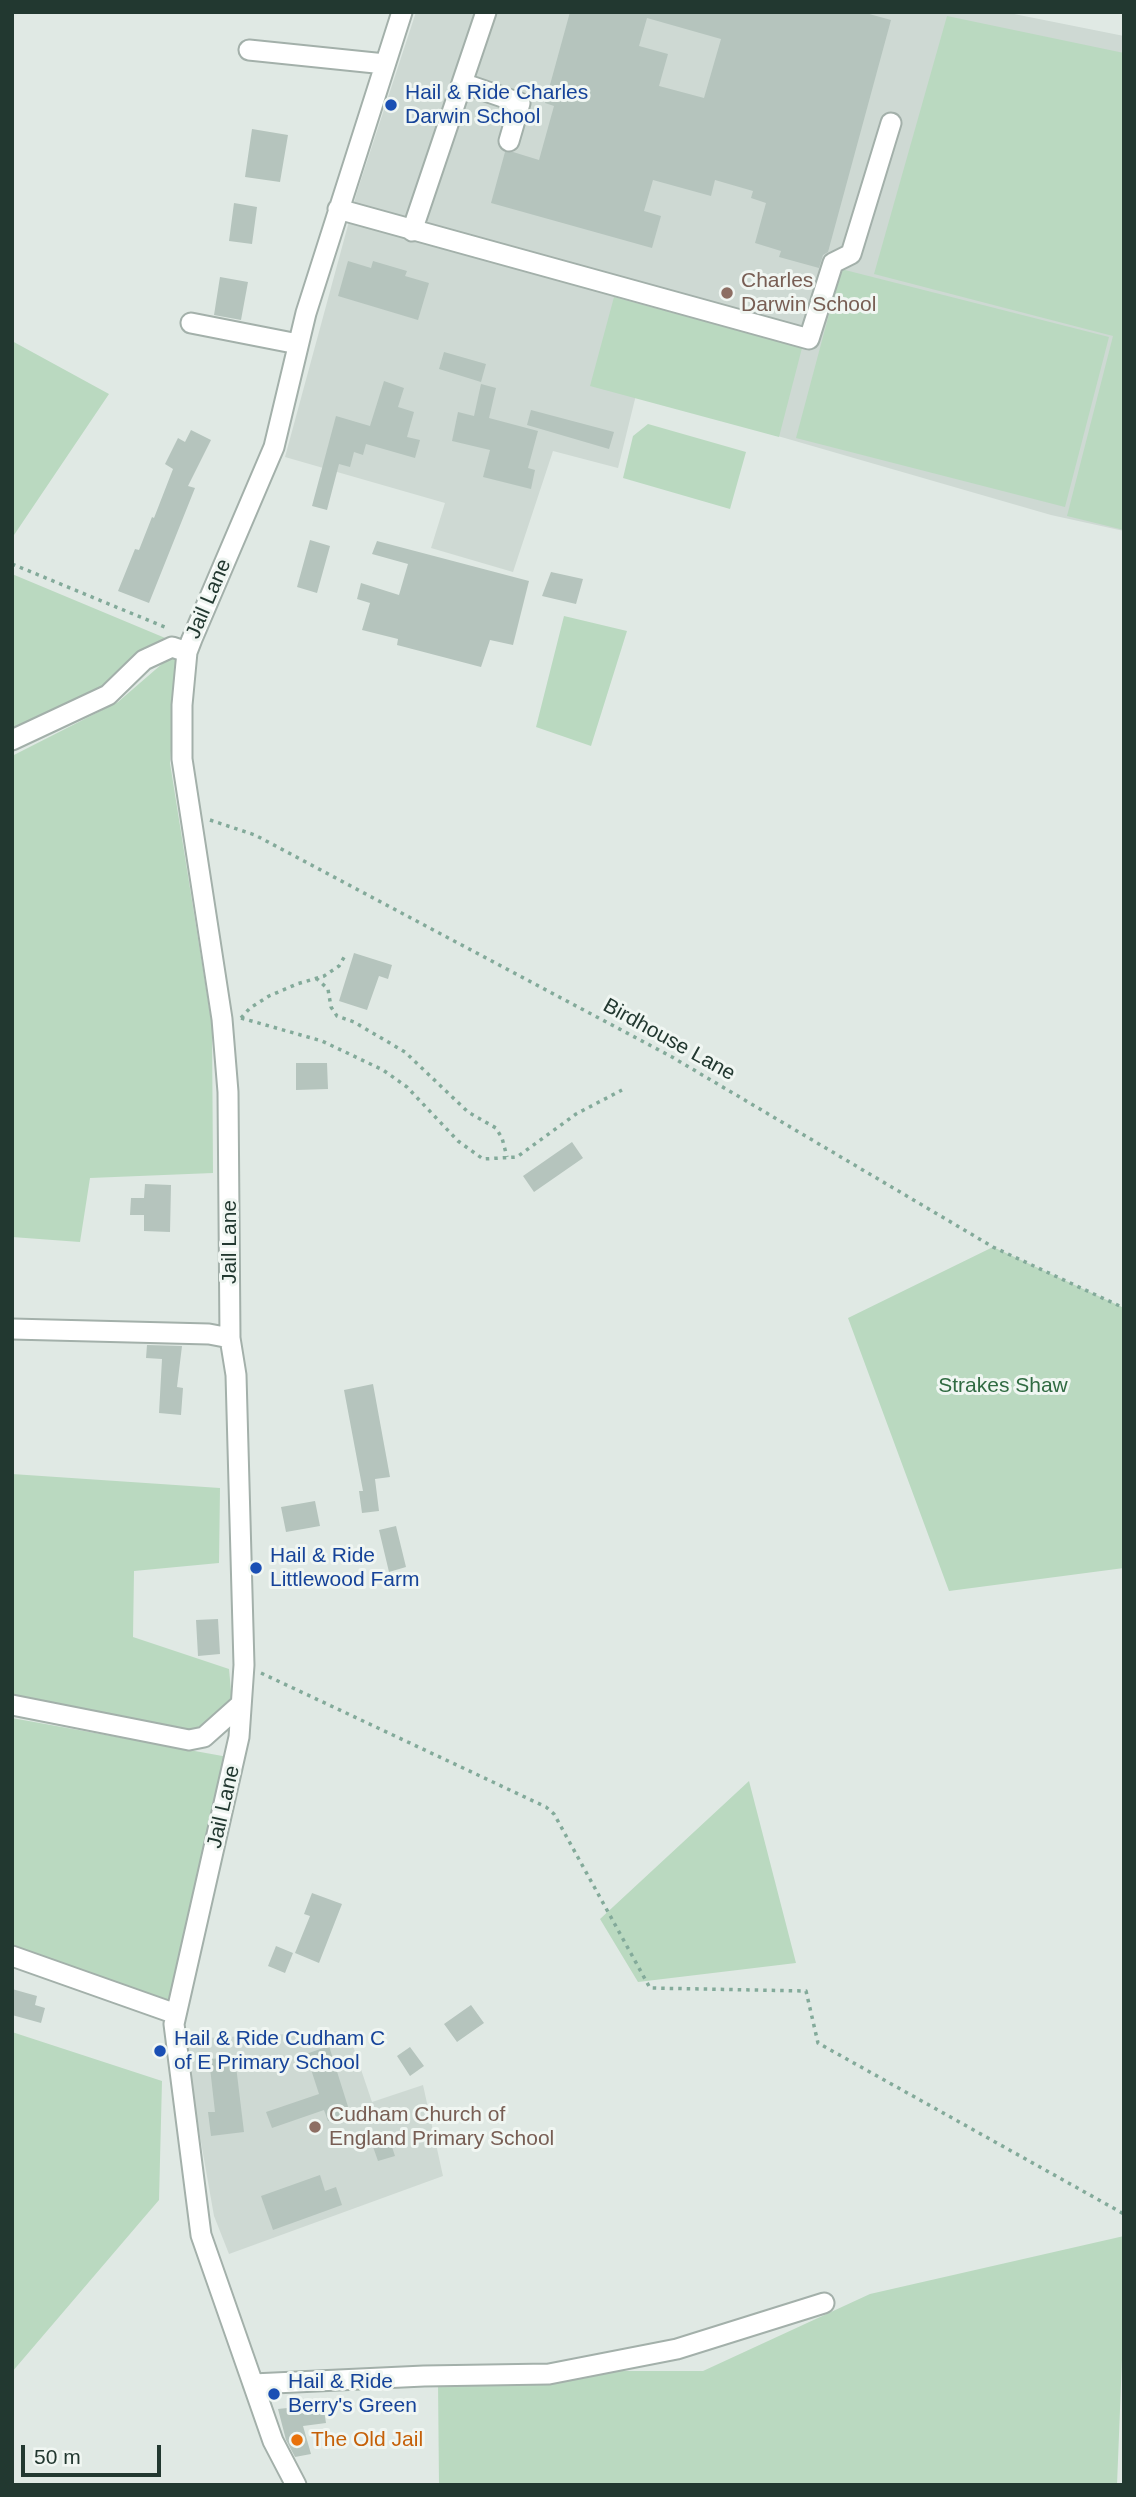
<!DOCTYPE html>
<html>
<head>
<meta charset="utf-8">
<style>
	body { margin:0 }
	#map { position:relative; width:1136px; height:2497px; overflow:hidden; background:#e0e9e4; font-family:Arial,sans-serif }
	canvas { display:block }
	.frame { position:absolute; inset:0; border:14px solid #223830; pointer-events:none }
	.scale { position:absolute; left:21px; top:2445px; width:140px; height:32px; box-sizing:border-box; border:4px solid #223830; border-top:0; padding-left:9px; font-size:21px; line-height:24px; white-space:nowrap; color:#223830; -webkit-text-stroke:5px #f0f6f2; paint-order:stroke }
</style>
</head>
<body>
<div id="map">
<canvas width="1136" height="2497"></canvas>
<div class="frame"></div>
<div class="scale">50 m</div>
</div>
<script>
const c = document.querySelector('canvas').getContext('2d');
c.lineJoin = 'round';
function fill(path, color) { c.fillStyle = color; c.fill(path, 'evenodd'); }
const poly = rows => new Path2D(rows.map(r => 'M' + r).join(''));
function strokePath(path, color, width, dash) { c.strokeStyle = color; c.lineWidth = width; c.lineCap = dash ? 'butt' : 'round'; c.setLineDash(dash || []); c.stroke(path); }
function write(font, color, halo, rows, align = 'center') {
  c.font = font + ' Arial,sans-serif'; c.lineWidth = 6; c.setLineDash([]); c.textBaseline = 'middle'; c.strokeStyle = halo; c.fillStyle = color; for (const [text, x, y, turn = 0] of rows) {
    c.save(); c.translate(x, y); c.rotate((+turn || 0) * Math.PI / 180); c.textAlign = isNaN(turn) ? turn : align; if (halo) c.strokeText(text, 0, 0); c.fillText(text, 0, 0); c.restore();
  }
}
const built = poly([
	[416,12,1004,12,1124,36,1124,531,1051,515,636,395,618,468,553,451,513,572,431,548,445,503,285,457,357,192],
	[348,2031,372,2102,423,2085,443,2176,229,2254,214,2216,191,2085,185,2039]
]);
const green = poly([
	[947,16,1124,53,1124,530,1067,516,1113,336,874,274],
	[841,269,1109,337,1065,507,796,438],
	[614,297,802,348,779,437,590,386],
	[12,341,109,394,12,538],
	[648,424,746,452,730,509,623,478,633,436],
	[12,574,170,640,104,687,12,733],
	[564,616,627,631,591,746,536,727],
	[170,657,178,661,170,763,212,1026,213,1173,90,1178,80,1242,12,1237,12,756,118,702],
	[993,1247,1124,1308,1124,1568,949,1591,848,1318],
	[12,1474,220,1488,219,1563,134,1571,133,1637,229,1669,232,1701,199,1732,188,1734,12,1697],
	[12,1718,228,1757,172,2006,12,1947],
	[749,1781,796,1963,638,1982,600,1919],
	[12,2032,162,2081,159,2200,12,2372],
	[1124,2236,1124,2309,1117,2485,439,2485,438,2382,521,2371,703,2371,870,2294]
]);
const building = poly([
	[570,12,862,12,891,20,828,252,823,255,819,268,779,257,781,251,755,243,766,203,751,198,753,191,715,180,711,196,653,180,644,211,661,216,652,248,491,203,505,152,513,152,539,160,554,106,545,103],
	[647,18,721,39,704,98,659,86,668,54,639,46],
	[252,129,288,135,280,182,245,177],
	[234,203,257,207,252,244,229,241],
	[348,261,371,268,373,261,407,271,405,276,429,283,418,320,338,296],
	[220,277,248,282,241,320,214,315],
	[444,352,486,364,481,382,439,369],
	[384,381,404,388,398,407,414,412,407,437,420,440,415,458,366,444,363,455,354,452,350,467,339,464,327,510,312,506,336,416,370,426],
	[481,384,496,388,489,418,538,431,528,468,535,470,531,489,483,477,490,450,452,441,458,412,474,416],
	[531,410,614,432,609,449,527,425],
	[191,430,211,440,188,486,195,488,149,603,118,591,135,549,139,550,152,517,154,518,173,469,165,464,178,438,185,442],
	[310,540,330,546,317,593,297,587],
	[377,541,529,581,513,645,490,640,481,667,397,645,398,639,362,630,370,603,357,599,361,583,399,595,408,564,372,554],
	[551,572,583,579,576,604,542,596],
	[354,953,392,965,388,979,379,976,367,1010,339,1001],
	[296,1063,327,1063,328,1089,296,1090],
	[572,1142,583,1158,534,1192,523,1176],
	[145,1184,171,1185,170,1232,144,1231,144,1215,130,1215,131,1198,144,1198],
	[147,1345,182,1346,177,1387,183,1388,181,1415,159,1413,162,1359,146,1358],
	[373,1384,390,1477,375,1479,379,1511,362,1513,359,1491,363,1491,344,1390],
	[315,1501,320,1526,286,1532,281,1507],
	[396,1526,406,1567,389,1572,379,1530],
	[218,1619,220,1654,198,1656,196,1620],
	[312,1893,342,1904,319,1963,295,1953,310,1916,304,1914],
	[276,1946,293,1953,285,1973,268,1966],
	[12,1989,37,1996,35,2005,45,2008,41,2023,12,2015],
	[471,2005,484,2023,457,2042,444,2024],
	[329,2046,350,2113,328,2121,324,2110,272,2128,266,2112,319,2094,306,2054],
	[410,2047,424,2066,410,2076,397,2056],
	[223,2058,224,2067,236,2066,244,2132,211,2136,208,2112,215,2112,209,2059],
	[389,2138,395,2156,378,2161,372,2144],
	[320,2175,325,2191,336,2187,342,2205,273,2230,261,2196],
	[323,2404,326,2423,303,2426,311,2454,295,2457,286,2440,278,2409]
]);
const path = poly([
	[12,564,167,628],
	[210,820,255,835,672,1057,993,1247,1124,1308],
	[316,978,328,989,331,1007,337,1016,354,1022,405,1052,468,1112,496,1128,502,1138,507,1157],
	[241,1018,322,1041,383,1070,407,1087,458,1141,483,1159,517,1157,576,1114,622,1090],
	[241,1018,250,1008,269,996,297,984,324,976,339,966,346,954],
	[261,1673,546,1807,554,1814,650,1988,806,1991,818,2043,1124,2214]
]);
const minor = poly([
	[249,50,385,64],
	[462,83,520,103,509,141],
	[338,209,809,339,833,263,851,254,891,123],
	[412,231,486,12],
	[191,323,298,344],
	[12,740,108,695,144,660,172,647,187,652],
	[12,1329,209,1334,230,1338],
	[12,1705,189,1740,204,1737,241,1704],
	[12,1956,176,2014],
	[253,2384,424,2376,549,2374,677,2349,824,2303],
	[296,2485,273,2441,201,2235,174,2024,239,1737,244,1665,236,1375,230,1338,228,1092,222,1019,182,759,182,705,187,652,192,639,274,447,306,313,402,12]
]);
const markers = [
	[391,105,7,"#1a4fb4"],
	[727,293,7,"#8d6e63"],
	[256,1568,7,"#1a4fb4"],
	[160,2051,7,"#1a4fb4"],
	[315,2127,7,"#8d6e63"],
	[274,2394,7,"#1a4fb4"],
	[297,2440,7,"#e8710a"]
];
const transitNames = [
	["Hail & Ride Charles",405,93],
	["Darwin School",405,117],
	["Hail & Ride",270,1556],
	["Littlewood Farm",270,1580],
	["Hail & Ride Cudham C",174,2039],
	["of E Primary School",174,2063],
	["Hail & Ride",288,2382],
	["Berry's Green",288,2406]
];
const educationNames = [
	["Charles",741,281],
	["Darwin School",741,305],
	["Cudham Church of",329,2115],
	["England Primary School",329,2139]
];
const streetNames = [
	["Jail Lane",209,599,-67],
	["Birdhouse Lane",669,1040,29],
	["Jail Lane",230,1242,-90],
	["Jail Lane",224,1807,-77]
];
const parkNames = [
	["Strakes Shaw",1003,1386]
];
const foodNames = [
	["The Old Jail",311,2440]
];
fill(built, '#ced9d3');
fill(green, '#bad9c0');
fill(building, '#b5c4bd');
strokePath(minor, '#a3b0aa', 23);
strokePath(path, '#83aa9a', 3.5, [3.5, 5]);
strokePath(minor, '#fff', 19);
for (const [x, y, r, color] of markers) { const dot = new Path2D(); dot.arc(x, y, r, 0, 2 * Math.PI); c.fillStyle = color; c.fill(dot); strokePath(dot, '#f0f6f2', 2.5); }
write('21px', '#164399', '#f0f6f2', transitNames, 'left');
write('21px', '#785e54', '#f0f6f2', educationNames, 'left');
write('21px', '#223830', '#f0f6f2', streetNames);
write('21px', '#306b42', '#f0f6f2', parkNames);
write('21px', '#c56008', '#f0f6f2', foodNames, 'left');
</script>
</body>
</html>
